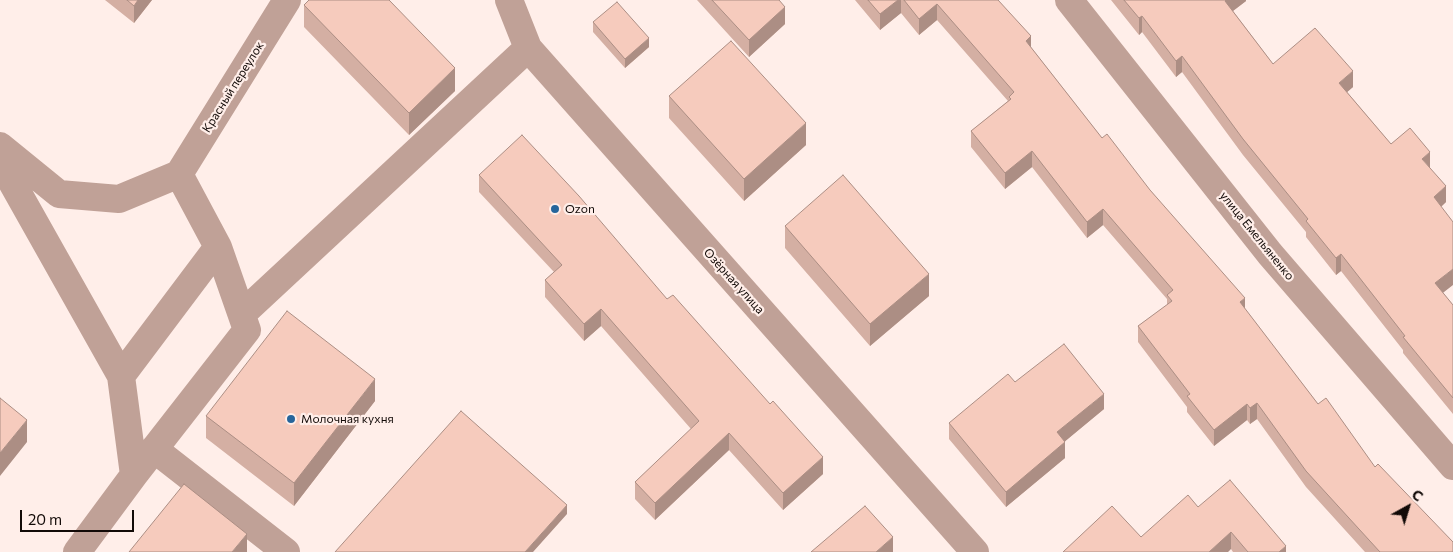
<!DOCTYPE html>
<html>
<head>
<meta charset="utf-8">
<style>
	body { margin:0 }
	#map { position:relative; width:1453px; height:552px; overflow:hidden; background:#ffeee9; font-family:Commissioner,sans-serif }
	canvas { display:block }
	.north { position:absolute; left:1383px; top:482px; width:50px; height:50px; -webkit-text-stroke:4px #ffeee9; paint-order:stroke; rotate:39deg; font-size:14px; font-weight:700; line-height:20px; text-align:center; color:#120a07 }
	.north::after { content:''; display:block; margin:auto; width:18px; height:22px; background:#120a07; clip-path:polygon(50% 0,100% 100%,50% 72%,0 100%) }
	.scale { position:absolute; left:20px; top:510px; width:114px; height:22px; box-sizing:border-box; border:2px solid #120a07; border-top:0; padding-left:6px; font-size:15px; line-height:18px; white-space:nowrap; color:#120a07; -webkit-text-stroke:4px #ffeee9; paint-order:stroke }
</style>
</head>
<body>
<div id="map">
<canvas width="1453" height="552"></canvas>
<div class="north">С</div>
<div class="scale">20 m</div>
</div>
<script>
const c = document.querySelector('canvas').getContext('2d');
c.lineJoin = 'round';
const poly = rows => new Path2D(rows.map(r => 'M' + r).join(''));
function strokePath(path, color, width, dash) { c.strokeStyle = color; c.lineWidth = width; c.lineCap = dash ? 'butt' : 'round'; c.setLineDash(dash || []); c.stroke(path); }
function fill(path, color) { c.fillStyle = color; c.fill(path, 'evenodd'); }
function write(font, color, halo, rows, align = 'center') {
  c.font = font + ' Commissioner,sans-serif'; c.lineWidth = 4.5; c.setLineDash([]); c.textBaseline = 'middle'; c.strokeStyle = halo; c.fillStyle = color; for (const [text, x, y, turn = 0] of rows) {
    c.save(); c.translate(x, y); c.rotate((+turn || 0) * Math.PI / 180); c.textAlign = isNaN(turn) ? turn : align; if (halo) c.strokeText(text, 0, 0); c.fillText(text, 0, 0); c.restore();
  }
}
const minor = poly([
	[509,0,528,48,975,552],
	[1069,0,1270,254,1453,466],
	[0,146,59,194,119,199,179,174],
	[0,161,121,376,134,475,77,552],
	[179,174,287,0],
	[242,314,528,48],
	[121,376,218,247,179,174],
	[154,449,286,552],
	[134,475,247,330,218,247]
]);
const wall = poly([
	[105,0,152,0,134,23],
	[697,0,779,0,785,24,749,57],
	[855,0,994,0,1102,138,1150,190,1245,309,1318,404,1375,467,1453,552,1365,552,1306,487,1257,419,1250,424,1247,420,1214,446,1187,412,1187,407,1138,342,1138,326,1167,305,1167,299,1103,225,1087,238,1032,167,1005,189,971,147,971,131,1008,101,937,20,919,35,901,13,880,30],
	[1111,0,1246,0,1246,1,1233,11,1273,64,1353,87,1347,92,1391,144,1430,168,1446,202,1441,207,1443,293,1453,305,1453,414,1403,353,1403,350,1341,271,1336,275,1306,237,1306,232,1243,155,1182,72,1176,77,1142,32,1139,35],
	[304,5,455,91,409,135,304,27],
	[593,22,649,47,625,68,593,32],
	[669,96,806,145,744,201,669,118],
	[479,175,667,299,823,474,783,510,729,450,655,520,635,499,635,482,691,429,601,326,584,341,545,297,545,280,554,272,479,192],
	[785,226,929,296,870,346,785,248],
	[1015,382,1104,409,1065,441,1065,458,1006,507,949,439,949,423],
	[375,401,294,506,206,438,206,416],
	[1198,507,1286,552,1233,552,1231,549,1141,537]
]);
const shadedWall = poly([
	[138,0,152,0,134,23,134,6],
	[898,0,901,0,901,13,880,30,880,14],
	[1226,0,1246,0,1246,1,1225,17,1225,1],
	[937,4,937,20,919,35,919,19],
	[785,7,785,24,749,57,749,40],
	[1142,16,1142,32,1139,35,1139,18],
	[1031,36,1031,52,1026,41],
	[649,38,649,47,625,68,625,59],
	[1182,56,1182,72,1176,77,1176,61],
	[455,68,455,91,409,135,409,113],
	[1353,71,1353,87,1339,99,1339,83],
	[806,123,806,145,744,201,744,179],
	[1032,151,1032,167,1005,189,1005,173],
	[1430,152,1430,168,1422,159],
	[1446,186,1446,202,1434,213,1434,197],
	[1103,209,1103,225,1087,238,1087,222],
	[1341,254,1341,271,1336,275,1336,258],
	[1453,269,1453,285,1435,299,1435,283],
	[929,274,929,296,870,346,870,324],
	[1245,298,1245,313,1240,302],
	[601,309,601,326,584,341,584,324],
	[375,379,375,401,294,506,294,483],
	[1104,394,1104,409,1057,448,1057,432],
	[1257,403,1257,419,1250,424,1250,408],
	[1247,404,1247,420,1214,446,1214,430],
	[27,420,27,442,0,476,0,453],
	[729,433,729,450,655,520,655,503],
	[1065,442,1065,458,1006,507,1006,492],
	[823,457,823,474,783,510,783,493],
	[567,505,567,514,533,552,525,552],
	[1231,532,1231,549,1228,552,1209,552],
	[247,534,247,552,232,552],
	[893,537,893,552,876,552],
	[1286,546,1286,552,1279,552]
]);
const building = poly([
	[127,0,138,0,134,6,127,0],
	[309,0,389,0,455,68,409,113,304,5,309,0],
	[712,0,779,0,785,7,749,40,712,0],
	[868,0,898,0,880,14,868,0],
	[904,0,998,0,1031,36,1026,41,1102,138,1107,134,1150,190,1245,298,1240,302,1318,404,1326,398,1375,467,1378,464,1453,542,1453,552,1380,552,1306,471,1257,403,1250,408,1247,404,1214,430,1187,396,1190,394,1138,326,1172,301,1167,295,1173,290,1103,209,1087,222,1032,151,1005,173,971,131,1011,99,1009,97,1014,92,937,4,919,19,904,0],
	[1124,0,1226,0,1225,1,1273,64,1315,28,1353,71,1339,83,1391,144,1410,128,1430,152,1422,159,1446,186,1434,197,1453,222,1453,269,1435,283,1453,305,1453,398,1403,337,1405,336,1341,254,1336,258,1306,221,1308,219,1243,139,1182,56,1176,61,1142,16,1139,18,1124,0],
	[617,2,649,38,625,59,593,22,617,2],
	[731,41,806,123,744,179,669,96,731,41],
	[522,135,579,196,667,299,673,295,770,404,773,401,823,457,783,493,729,433,655,503,635,482,699,421,601,309,584,324,545,280,562,265,479,175,522,135],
	[843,175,929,274,870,324,785,226,843,175],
	[287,311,375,379,294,483,206,416,287,311],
	[1064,344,1104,394,1057,432,1065,442,1006,492,949,423,1008,374,1015,382,1064,344],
	[0,398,27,420,0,453,0,398],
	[461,411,567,505,525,552,335,552,461,411],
	[1230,480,1286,546,1279,552,1248,552,1231,532,1209,552,1063,552,1112,506,1141,537,1188,495,1198,507,1230,480],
	[184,484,247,534,232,552,129,552,184,484],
	[865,506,893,537,876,552,811,552,865,506]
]);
const markers = [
	[555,209,5,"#26659b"],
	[291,419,5,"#26659b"]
];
const streetNames = [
	["Красный переулок",233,87,-58],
	["улица Емельяненко",1257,236,51],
	["Озёрная улица",734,281,48]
];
const poiNames = [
	["Ozon",565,209],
	["Молочная кухня",301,419]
];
strokePath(minor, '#c0a197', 28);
fill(wall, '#d4afa3');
fill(shadedWall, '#ac8e84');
fill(building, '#f6cbbd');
strokePath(building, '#ac8e84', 1);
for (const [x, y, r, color] of markers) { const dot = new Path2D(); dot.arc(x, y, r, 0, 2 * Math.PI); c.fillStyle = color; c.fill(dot); strokePath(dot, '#ffeee9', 2); }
write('12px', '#120a07', '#ffeee9', streetNames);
write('12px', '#120a07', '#ffeee9', poiNames, 'left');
</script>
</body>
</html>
